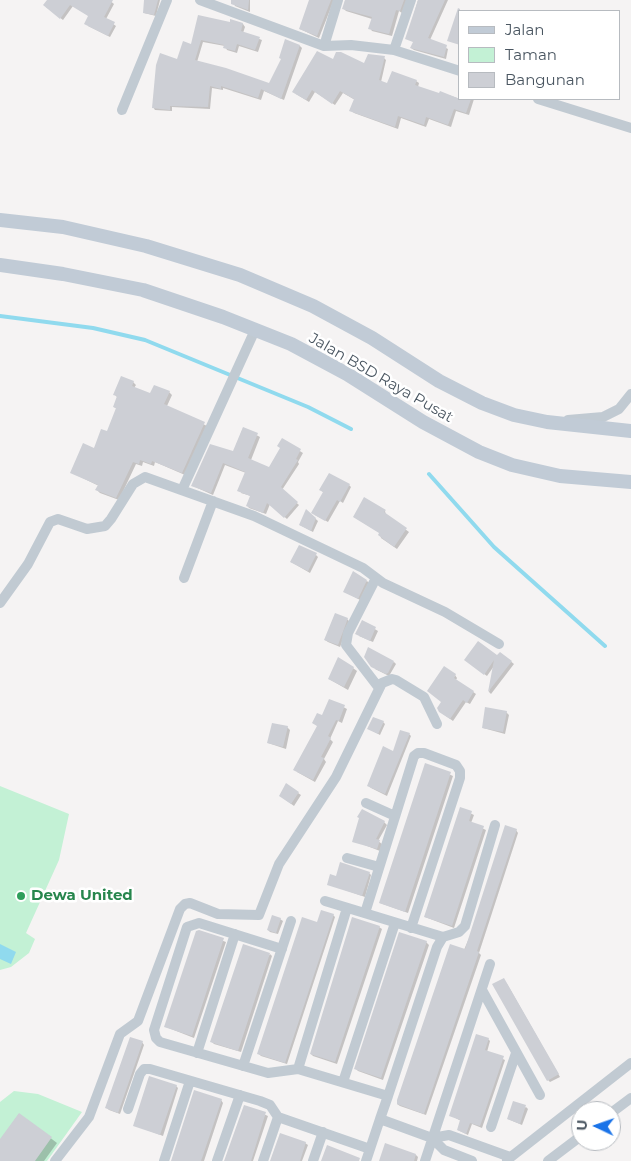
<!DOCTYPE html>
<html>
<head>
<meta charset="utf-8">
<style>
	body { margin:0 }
	#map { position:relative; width:631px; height:1161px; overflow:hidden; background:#f5f3f3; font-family:Montserrat,sans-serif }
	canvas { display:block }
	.legend { position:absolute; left:458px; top:10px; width:162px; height:90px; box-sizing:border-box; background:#fff; border:1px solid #b7bbc0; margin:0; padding:6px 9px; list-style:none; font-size:15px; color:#4a5661 }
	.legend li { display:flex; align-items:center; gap:10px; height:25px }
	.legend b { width:25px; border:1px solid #b7bbc0 }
	.north { position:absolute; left:571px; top:1101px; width:50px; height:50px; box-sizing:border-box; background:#fff; border:1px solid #b7bbc0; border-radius:50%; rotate:273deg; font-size:14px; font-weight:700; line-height:20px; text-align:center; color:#4a5661 }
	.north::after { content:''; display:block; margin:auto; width:18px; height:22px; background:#1a73e8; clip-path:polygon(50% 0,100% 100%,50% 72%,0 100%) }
</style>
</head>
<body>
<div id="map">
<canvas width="631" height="1161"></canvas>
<ul class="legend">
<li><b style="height:6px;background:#c1cbd6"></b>Jalan</li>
<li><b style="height:14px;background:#c3f1d5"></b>Taman</li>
<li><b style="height:14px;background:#cdcfd5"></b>Bangunan</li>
</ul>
<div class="north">U</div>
</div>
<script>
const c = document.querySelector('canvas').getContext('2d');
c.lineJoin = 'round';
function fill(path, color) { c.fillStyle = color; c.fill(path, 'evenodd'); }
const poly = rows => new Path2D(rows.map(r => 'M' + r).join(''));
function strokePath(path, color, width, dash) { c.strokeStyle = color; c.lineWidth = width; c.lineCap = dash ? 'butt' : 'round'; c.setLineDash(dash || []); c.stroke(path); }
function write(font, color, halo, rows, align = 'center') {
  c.font = font + ' Montserrat,sans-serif'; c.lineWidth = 5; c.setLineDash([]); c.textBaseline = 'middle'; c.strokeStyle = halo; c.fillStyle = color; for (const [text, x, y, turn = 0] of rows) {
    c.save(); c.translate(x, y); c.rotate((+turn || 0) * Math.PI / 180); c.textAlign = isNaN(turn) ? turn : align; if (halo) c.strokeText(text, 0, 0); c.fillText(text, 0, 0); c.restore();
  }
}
const green = poly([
	[0,786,69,814,59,860,26,933,35,939,29,953,11,967,0,970],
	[14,1091,38,1094,82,1112,47,1161,0,1161,0,1102]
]);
const water = poly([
	[0,944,16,952,11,964,0,959]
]);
const shadow = poly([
	[48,0,109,0,114,4,106,19,116,26,110,37,88,26,89,16,73,6,63,20,46,7],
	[146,0,160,0,156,16,144,13],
	[233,0,250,0,250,12,235,6],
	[310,0,334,0,319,38,300,29],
	[345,0,407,0,402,13,399,11,392,36,372,31,370,28,372,19,346,11,344,9],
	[418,0,448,0,430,40,448,49,446,59,414,50,411,48,414,42,407,38],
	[199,16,231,23,231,20,243,24,245,27,243,33,262,40,258,52,239,46,237,53,227,50,225,46,203,42,197,62,270,85,282,60,286,41,300,46,302,48,284,100,264,91,261,100,223,88,223,90,212,88,210,109,172,107,172,111,155,110,153,107,178,61,192,46],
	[383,57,386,60,381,82,388,85,416,81,419,83,418,87,440,95,440,92,460,99,474,99,469,115,456,111,451,127,429,119,426,127,401,118,398,129,354,113,351,110,355,100,343,93,335,105,315,92,309,102,296,94,333,61,365,65],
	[133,382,136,385,134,388,151,395,169,392,172,395,167,406,207,426,185,475,155,462,154,466,143,462,142,466,136,464,119,500,100,493,97,490,99,486,72,473,108,433,117,409,114,407,118,398,115,395],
	[243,428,260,437,251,460,269,468,281,448,282,440,303,453,298,462,299,464,282,490,299,505,287,519,270,504,266,514,249,508,247,505,251,496,241,493,246,473,225,465,213,495,193,486,233,453],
	[349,485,351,487,343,503,340,501,328,522,315,515,324,493,321,490],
	[365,499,385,511,386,515,409,532,397,549,381,538,380,533,354,517],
	[307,511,318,521,313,532,300,525],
	[316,555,318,557,310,573,291,562],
	[367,581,369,583,360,600,344,591],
	[347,619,350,622,340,647,328,642,325,640],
	[363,622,378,631,373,642,359,636],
	[500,653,514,664,491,694,489,692,494,666,487,676,468,662,498,657],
	[394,662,396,664,389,676,375,669],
	[353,668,357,671,348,690,329,679],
	[455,675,457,678,456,680,476,694,470,704,466,702,453,721,443,714,442,702],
	[330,700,347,709,342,723,338,721,330,739,333,742,324,759,326,762,315,782,297,772,318,726,313,723,323,717],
	[506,712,509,715,505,734,483,728],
	[383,722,385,724,380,735,369,729],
	[287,727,290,730,286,749,268,743],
	[409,734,411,736,387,796,371,788,369,786],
	[426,764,453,776,408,913,380,903],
	[286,785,301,795,294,806,283,798],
	[461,809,474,815,471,823,486,830,454,928,425,917],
	[384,822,387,825,378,841,382,844,380,851,354,841],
	[516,830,518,833,479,953,481,955,426,1115,400,1106,397,1104],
	[369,873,371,875,365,897,328,884,336,877],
	[333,915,335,917,287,1064,261,1056,258,1053,318,923],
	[280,919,283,921,278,934,270,932,268,930],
	[379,927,382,929,337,1064,313,1056,311,1054],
	[199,932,226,942,194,1038,166,1027],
	[426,942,429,945,383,1080,358,1071,356,1069],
	[270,954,272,956,241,1052,214,1044,212,1042],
	[506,982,560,1077,550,1082,548,1080],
	[488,1039,490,1041,487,1052,505,1060,482,1128,472,1124,468,1135,458,1130,461,1121,450,1115],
	[142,1042,144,1045,120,1114,109,1110,107,1108],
	[176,1086,178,1088,163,1136,134,1125],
	[221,1100,223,1103,204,1161,172,1161],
	[245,1106,268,1116,253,1161,226,1161],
	[526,1107,528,1109,522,1125,508,1119],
	[19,1114,57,1143,44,1161,0,1161,0,1141],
	[305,1143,308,1145,302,1161,271,1161],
	[416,1155,418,1157,417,1161,380,1161]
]);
const stream = poly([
	[0,316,93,328,145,340,308,407,351,429],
	[429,474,494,547,605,646]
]);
const building = poly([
	[47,0,113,0,104,17,115,22,108,36,84,24,88,16,70,5,60,19,43,5],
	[144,0,158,0,154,15,143,13],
	[231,0,249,0,248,10,231,4],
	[309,0,331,0,317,36,299,29],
	[345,0,404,0,400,11,396,10,389,34,368,29,372,17,342,9],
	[418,0,445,0,428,38,447,45,444,57,410,48,413,42,405,39],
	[458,8,460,9,460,45,447,41],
	[198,15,230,22,230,19,243,23,241,31,260,37,255,50,237,44,235,51,223,48,224,45,201,40,195,60,226,68,269,83,281,59,279,58,285,39,300,45,281,99,261,89,258,98,221,86,221,89,210,86,208,107,170,106,170,110,152,108,156,65,160,53,177,59,183,41,191,44],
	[317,51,333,59,336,52,341,52,364,63,368,54,385,56,379,80,387,83,392,71,417,80,415,85,439,93,440,91,460,99,471,99,466,113,454,109,448,125,426,117,424,125,398,116,395,127,349,111,354,99,340,91,332,104,312,90,306,100,292,92],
	[121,376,134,381,132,386,150,393,154,385,170,391,164,404,205,422,182,473,152,461,151,464,140,460,139,464,133,462,116,498,95,490,98,485,70,473,83,443,94,448,101,429,107,431,116,408,113,407,117,396,113,395],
	[243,427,258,433,248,458,269,467,280,448,277,446,282,438,301,449,296,459,298,460,281,487,298,502,284,518,267,503,263,513,246,506,250,496,237,491,245,472,223,463,211,493,191,486,210,444,233,451],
	[329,473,350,484,340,502,337,500,325,521,311,513,323,492,319,490],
	[364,497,386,510,384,512,407,528,394,547,378,535,379,533,353,517],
	[306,509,316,518,311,531,299,525],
	[299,545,317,553,308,571,290,562],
	[353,571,367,580,358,599,343,592],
	[335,613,348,618,338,645,324,640],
	[362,620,376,627,370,641,355,634],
	[478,641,497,655,500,652,512,661,488,692,494,660,484,675,464,660],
	[368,647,394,661,388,673,386,674,371,667,364,657],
	[338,657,354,667,344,687,328,679],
	[444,666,456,674,454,678,474,691,467,703,463,700,450,719,439,712,437,708,441,702,427,691],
	[329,699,345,705,339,721,336,720,328,736,331,738,321,757,324,758,313,780,293,770,317,726,312,723,317,713,322,715],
	[485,707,507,711,503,732,482,728],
	[373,717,384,721,378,734,367,729],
	[272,723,288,726,283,747,267,743],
	[400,730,410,733,385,794,367,786,383,746,393,751],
	[425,763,451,772,405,912,379,903],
	[286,783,299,792,291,804,279,796],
	[460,807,472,811,469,821,484,826,452,926,424,917],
	[362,809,385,821,376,839,380,840,377,849,352,842,359,818,357,817],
	[505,825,517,829,477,951,479,952,424,1114,397,1104,397,1100,450,944,465,949],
	[340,862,370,872,362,896,327,885,330,874,336,876],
	[321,910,334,914,285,1063,257,1054,302,917,317,922],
	[272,915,281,918,276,933,267,930],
	[352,917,380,926,335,1062,310,1054],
	[199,930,224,938,192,1036,164,1027,196,931],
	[399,932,427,941,381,1078,354,1069],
	[243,944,270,953,238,1051,210,1042],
	[504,978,559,1074,547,1081,492,984],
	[476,1034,489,1038,485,1050,504,1056,480,1126,470,1123,466,1134,457,1130,460,1120,449,1116],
	[130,1037,143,1041,118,1113,105,1108],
	[149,1076,177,1085,160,1135,133,1126],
	[194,1090,222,1099,201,1161,171,1161],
	[513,1101,526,1105,520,1124,507,1119],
	[244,1105,266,1112,251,1161,224,1161],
	[19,1113,52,1137,35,1161,0,1161,0,1139],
	[280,1133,306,1142,300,1161,270,1161],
	[385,1143,416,1154,414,1161,379,1161],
	[327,1145,360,1158,359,1161,321,1161]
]);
const minor = poly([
	[200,0,324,46,351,45,394,50,460,71],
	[324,46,338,0],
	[394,50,411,0],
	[538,99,631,128],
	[122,110,167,0],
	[568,420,603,417,619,409,631,394],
	[182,490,255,330],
	[184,578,213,501],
	[376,578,348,633,346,645,379,688],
	[0,603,28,564,50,522,58,519,87,529,105,526,111,519,133,484,145,477,254,516,363,568,383,583,445,612,499,644],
	[366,803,395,816],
	[347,858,379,867],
	[325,901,443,937],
	[365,913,414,756,418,753,424,753,456,765,460,771,460,778,411,928],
	[282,949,199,923,187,927,154,1030,156,1038,160,1042,268,1073,298,1069,388,1096,380,1119],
	[482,990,540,1095],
	[197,1053,235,934],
	[243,1066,291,921],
	[298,1069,347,908],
	[343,1082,395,923],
	[388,1096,437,947,443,937,459,932,465,926,495,825],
	[128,1109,140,1074,144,1069,150,1069,260,1101,270,1105,278,1117,370,1149,380,1119,432,1138,449,1135,510,1157],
	[611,1113,631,1098],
	[491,1127,516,1053],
	[432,1138,444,1150,472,1161],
	[507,1160,631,1063],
	[55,1161,89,1117,120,1034,138,1021,180,909,185,904,190,903,218,914,259,915,279,864,336,777,382,683,392,679,396,680,424,697,437,724],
	[164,1161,190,1081],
	[217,1161,240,1095],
	[263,1161,278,1117],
	[313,1161,323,1132],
	[366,1161,370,1149],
	[425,1161,490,964],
	[548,1161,581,1136]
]);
const secondary = poly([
	[0,220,63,227,146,246,240,275,313,306,372,338,439,381,482,403,514,415,547,422,631,431],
	[0,265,63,274,143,290,223,317,291,344,347,374,423,422,479,452,512,465,560,476,631,482]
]);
const markers = [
	[21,896,5,"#2e9e5b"]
];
const streetNames = [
	["Jalan BSD Raya Pusat",381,378,30]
];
const leisureNames = [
	["Dewa United",31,896]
];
fill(green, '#c3f1d5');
fill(water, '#90daee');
fill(shadow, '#0003');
strokePath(stream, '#90daee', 4);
fill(building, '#cdcfd5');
strokePath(minor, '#c1cad2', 10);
strokePath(secondary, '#c1cbd6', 14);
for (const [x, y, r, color] of markers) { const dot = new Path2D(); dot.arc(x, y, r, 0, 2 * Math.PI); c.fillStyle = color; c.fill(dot); strokePath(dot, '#fff', 2); }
write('15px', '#4a5661', '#fff', streetNames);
write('bold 15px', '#27864d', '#fff', leisureNames, 'left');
</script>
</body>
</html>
